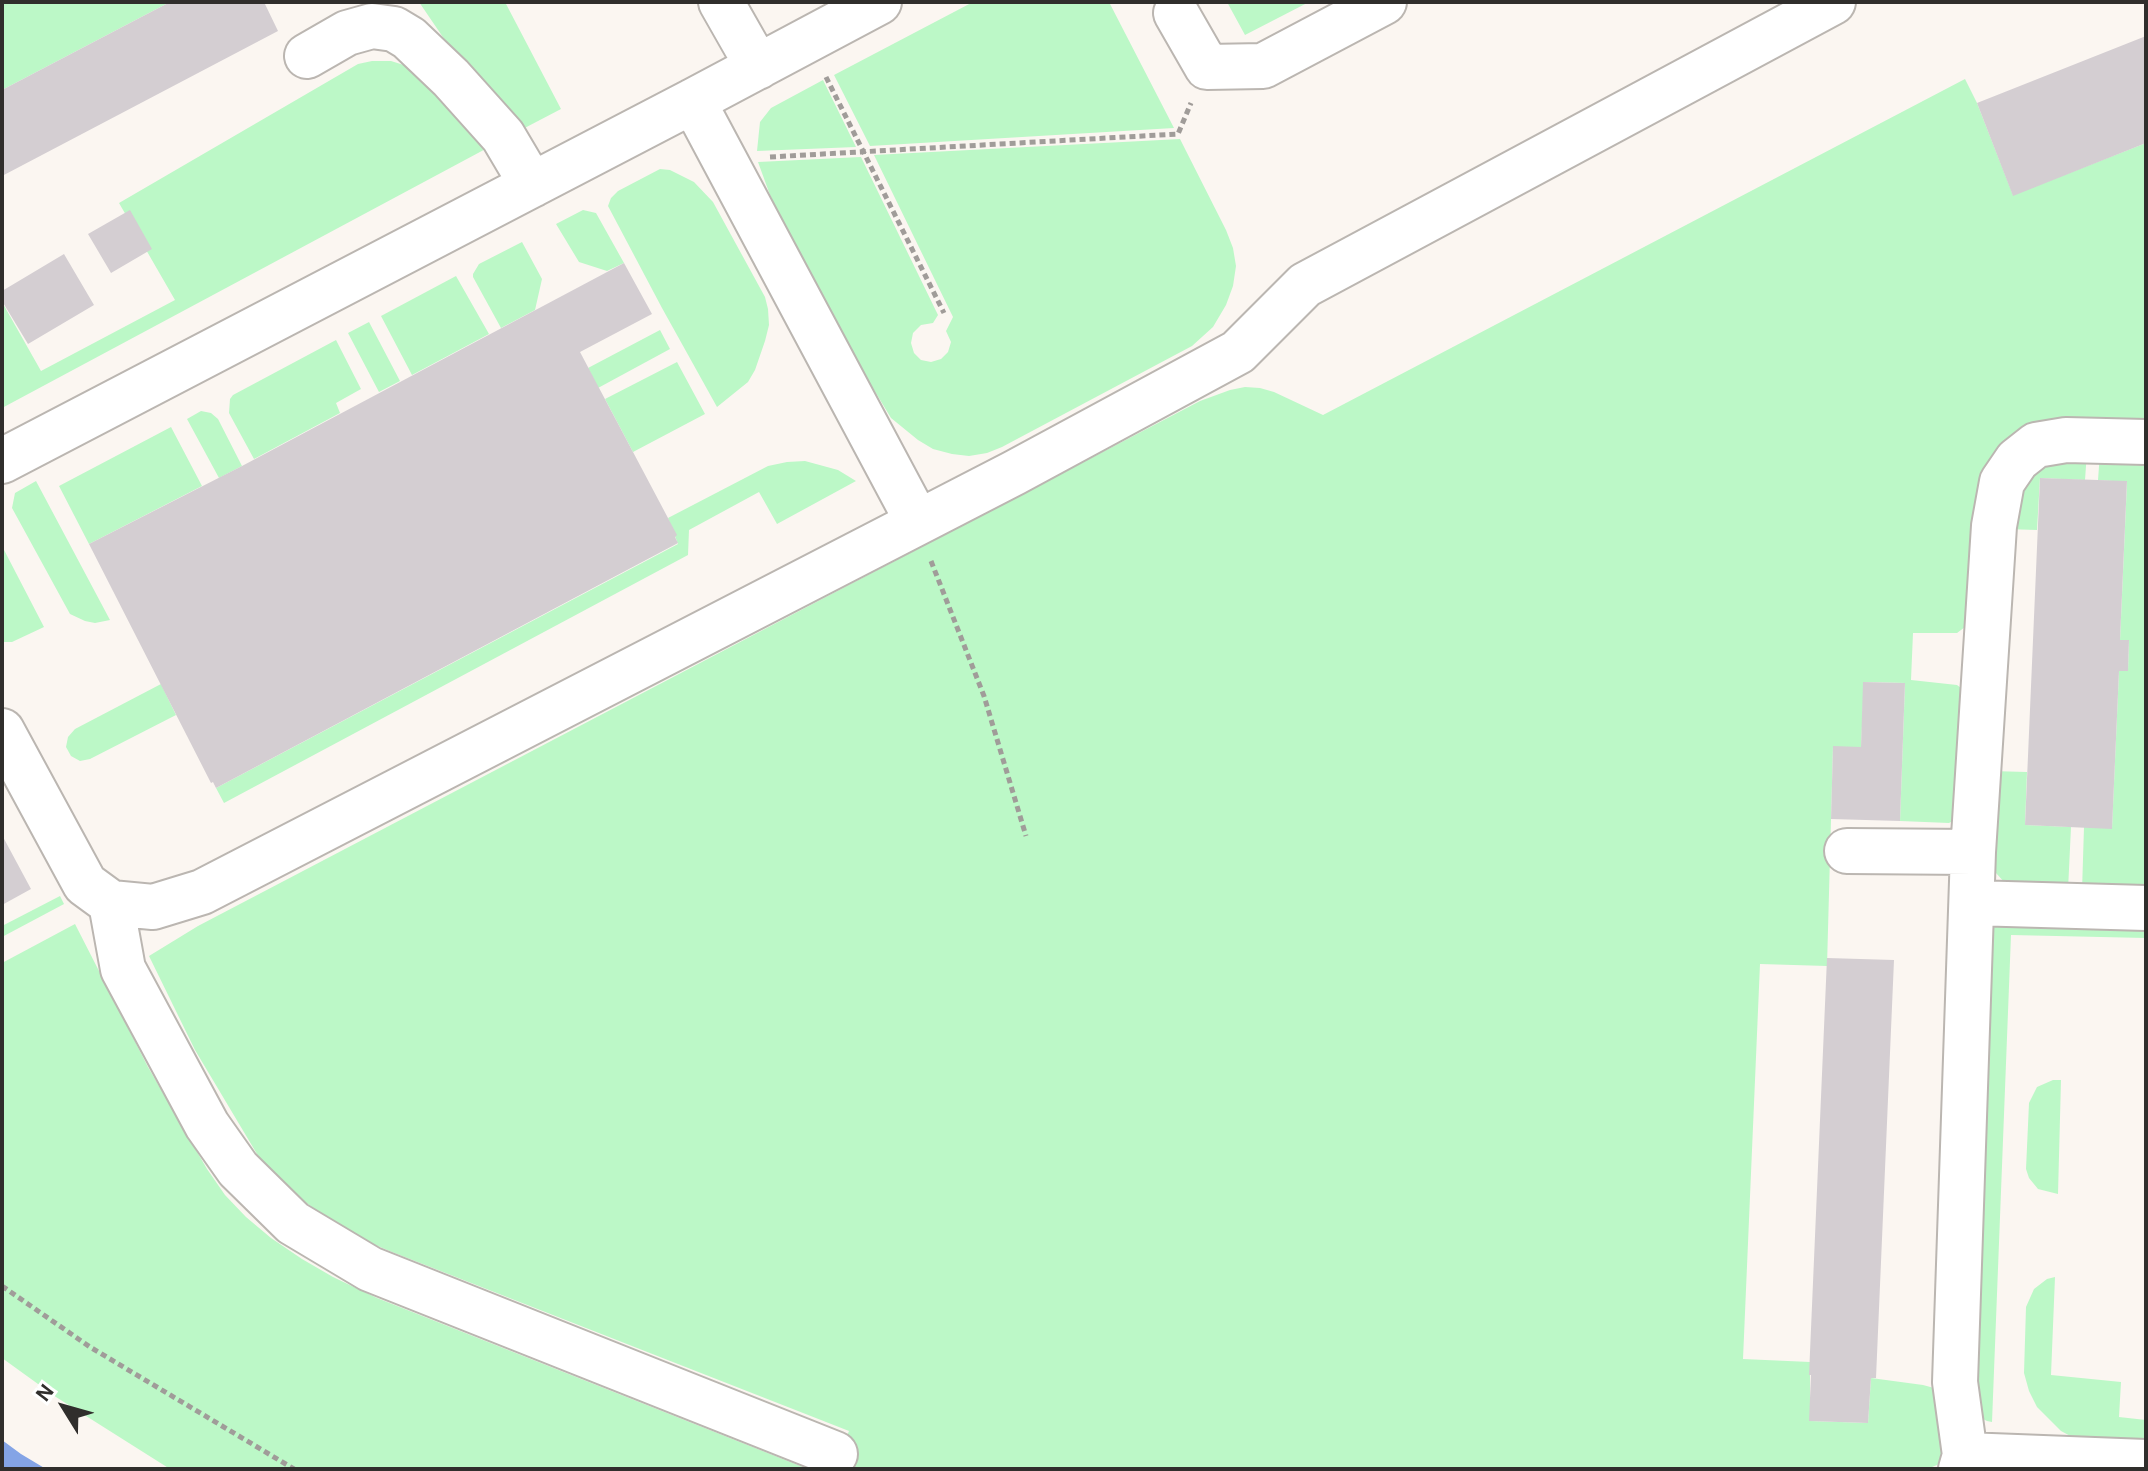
<!DOCTYPE html>
<html>
<head>
<meta charset="utf-8">
<style>
	body { margin:0 }
	#map { position:relative; width:2148px; height:1471px; overflow:hidden; background:#fbf6f1; font-family:"Alegreya Sans",sans-serif }
	canvas { display:block }
	.frame { position:absolute; inset:0; border:4px solid #302e2c; pointer-events:none }
	.north { position:absolute; left:24px; top:1367px; width:80px; height:80px; -webkit-text-stroke:6px #fff; paint-order:stroke; rotate:307deg; font-size:22px; font-weight:700; line-height:32px; text-align:center; color:#302e2c }
	.north::after { content:''; display:block; margin:auto; width:28px; height:36px; background:#302e2c; clip-path:polygon(50% 0,100% 100%,50% 72%,0 100%) }
</style>
</head>
<body>
<div id="map">
<canvas width="2148" height="1471"></canvas>
<div class="frame"></div>
<div class="north">N</div>
</div>
<script>
const c = document.querySelector('canvas').getContext('2d');
c.lineJoin = 'round';
function fill(path, color) { c.fillStyle = color; c.fill(path, 'evenodd'); }
const poly = rows => new Path2D(rows.map(r => 'M' + r).join(''));
function strokePath(path, color, width, dash) { c.strokeStyle = color; c.lineWidth = width; c.lineCap = dash ? 'butt' : 'round'; c.setLineDash(dash || []); c.stroke(path); }
const green = poly([
	[2,2,170,2,2,90],
	[419,2,505,2,561,109,517,132,502,124],
	[973,2,1109,2,1174,128,870,146,834,75],
	[1227,2,1309,2,1245,35],
	[372,61,391,61,410,67,493,145,2,408,2,302,41,371,175,300,119,203,358,64],
	[1965,79,1977,103,2013,195,2146,143,2146,429,2032,434,1969,624,1957,633,1913,633,1911,680,1957,685,1961,688,1963,693,1957,819,1949,823,1900,821,1905,683,1864,682,1861,747,1833,747,1827,966,1760,964,1743,1359,1810,1362,1810,1421,1868,1423,1871,1378,1923,1385,1934,1388,1940,1395,1944,1460,1937,1465,1927,1469,834,1469,849,1431,392,1252,356,1237,330,1221,295,1194,269,1170,257,1154,195,1050,149,956,198,926,1200,401,1230,390,1245,387,1260,388,1274,392,1323,415],
	[823,80,856,147,757,151,760,122,771,108],
	[1180,139,1226,230,1233,248,1236,266,1233,286,1226,305,1213,327,1192,346,1002,447,987,453,969,456,952,454,933,449,918,440,891,418,862,370,782,220,770,195,758,162,861,157,938,315,933,323,921,325,913,333,911,343,914,353,921,360,931,362,941,359,948,352,951,342,946,331,953,317,874,155],
	[660,169,670,170,694,182,713,202,765,297,768,309,769,325,765,341,755,370,748,382,717,407,662,308,608,206,611,198,618,191],
	[583,210,596,213,624,263,607,271,579,262,556,224],
	[522,242,542,279,535,310,501,328,473,277,473,274,479,264],
	[456,276,489,334,412,375,381,316],
	[369,322,400,381,379,392,348,333],
	[660,330,670,349,598,388,588,368],
	[336,340,361,389,336,403,340,413,254,459,229,413,230,399,233,395],
	[677,362,705,414,633,452,605,399],
	[201,411,211,413,218,419,242,466,219,478,187,419],
	[171,427,202,486,89,544,59,486],
	[2087,452,2085,480,2040,478,2037,530,2005,529,2026,467],
	[2100,453,2146,456,2146,894,2082,891,2084,827,2112,828,2119,671,2128,670,2129,641,2120,640,2127,482,2098,480],
	[805,461,838,470,856,481,777,524,759,492,689,530,688,555,224,803,216,788,678,544,668,518,768,466,787,462],
	[36,481,110,620,95,623,85,621,70,614,12,508,15,493],
	[2,546,44,627,12,642,2,642],
	[161,684,176,715,90,759,80,761,71,756,66,747,68,737,75,729],
	[1991,771,2027,772,2025,825,2071,827,2068,890,2005,883,1996,873,1990,859],
	[60,896,64,904,2,937,2,926],
	[2146,921,2146,938,2011,935,1992,1422,1987,1421,1981,1418,1974,1408,1991,938,1993,930,1997,923],
	[75,924,148,1067,207,1169,225,1195,246,1217,271,1238,302,1259,333,1277,377,1298,808,1469,170,1469,56,1397,2,1358,2,963],
	[2053,1080,2061,1080,2058,1194,2038,1189,2029,1178,2026,1169,2029,1103,2037,1087],
	[2055,1277,2051,1375,2121,1382,2119,1417,2146,1420,2146,1442,2078,1440,2061,1431,2037,1407,2029,1391,2024,1373,2026,1307,2034,1289,2047,1279]
]);
const water = poly([
	[2,1440,21,1454,46,1469,2,1469]
]);
const building = poly([
	[170,2,264,2,278,31,2,176,2,90],
	[2146,36,2146,143,2013,196,1977,103],
	[130,210,152,249,111,273,88,234],
	[64,254,94,305,28,344,2,301,2,291],
	[624,263,652,314,580,352,677,535,675,537,678,543,216,788,213,782,211,783,89,544,242,466],
	[2040,478,2127,481,2120,640,2129,640,2128,671,2119,671,2112,829,2025,825],
	[1863,682,1905,683,1900,821,1831,819,1833,746,1861,747],
	[2,835,31,889,2,905],
	[1827,958,1894,960,1876,1378,1871,1378,1868,1423,1809,1421,1811,1375,1809,1375]
]);
const path = poly([
	[826,77,944,313],
	[770,157,1178,134,1191,103],
	[931,561,984,696,1026,836],
	[2,1286,90,1347,294,1469]
]);
const minor = poly([
	[721,2,758,67],
	[1176,13,1207,67,1263,66,1384,2],
	[307,56,347,33,372,26,394,29,409,38,451,78,503,136,532,185],
	[693,101,914,515],
	[2,461,693,101,879,2],
	[2,731,85,884,111,903,153,907,202,892,1014,473,1238,352,1305,285,1833,2],
	[1847,851,1973,852],
	[111,903,123,969,207,1125,238,1169,293,1223,370,1269,835,1454],
	[1972,903,2146,908],
	[1965,1455,1955,1382,1973,852,1994,526,2002,482,2017,460,2036,445,2066,440,2146,442],
	[1961,1469,1965,1455,2146,1462]
]);
fill(green, '#bcf8c7');
fill(water, '#84a4e6');
fill(building, '#d4ced2');
strokePath(minor, '#bbb6b1', 48);
strokePath(path, '#a09c99', 5, [6, 4]);
strokePath(minor, '#fff', 44);
</script>
</body>
</html>
